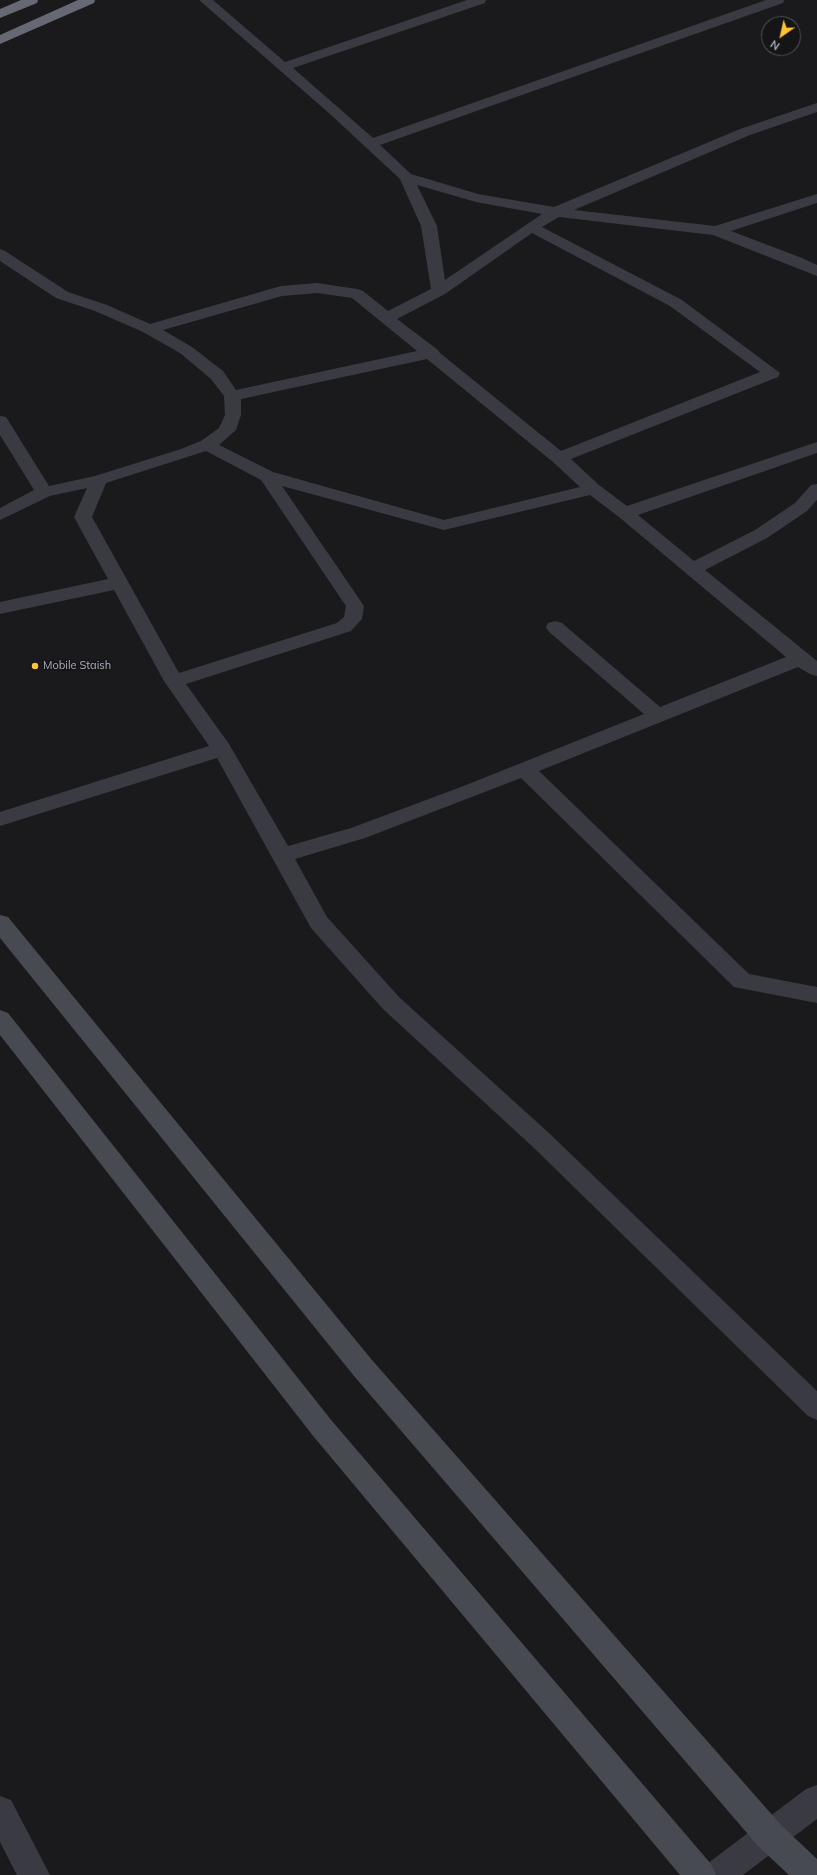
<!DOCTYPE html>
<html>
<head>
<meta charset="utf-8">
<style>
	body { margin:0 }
	#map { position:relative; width:817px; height:1875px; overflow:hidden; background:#1a1a1c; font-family:Mulish,sans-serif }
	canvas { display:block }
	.north { position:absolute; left:761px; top:16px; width:40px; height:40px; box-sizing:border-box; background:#151517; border:1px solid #515359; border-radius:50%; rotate:214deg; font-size:11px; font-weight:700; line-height:16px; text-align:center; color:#abb0bd }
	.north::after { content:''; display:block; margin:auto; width:14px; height:18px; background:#fec330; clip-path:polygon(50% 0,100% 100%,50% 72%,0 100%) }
</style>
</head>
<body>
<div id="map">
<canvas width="817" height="1875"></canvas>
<div class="north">N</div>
</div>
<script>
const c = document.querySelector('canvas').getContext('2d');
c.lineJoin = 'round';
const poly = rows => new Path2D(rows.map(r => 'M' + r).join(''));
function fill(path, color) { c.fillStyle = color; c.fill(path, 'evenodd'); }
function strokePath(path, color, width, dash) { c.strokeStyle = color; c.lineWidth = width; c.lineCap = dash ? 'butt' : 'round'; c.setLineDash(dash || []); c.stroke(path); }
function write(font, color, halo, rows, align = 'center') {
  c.font = font + ' Mulish,sans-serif'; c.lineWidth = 3; c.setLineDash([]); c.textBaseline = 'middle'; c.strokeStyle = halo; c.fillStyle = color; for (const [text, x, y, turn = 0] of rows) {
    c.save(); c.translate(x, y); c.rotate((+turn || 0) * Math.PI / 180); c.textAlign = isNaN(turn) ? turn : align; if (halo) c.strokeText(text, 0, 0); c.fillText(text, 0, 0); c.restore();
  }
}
const street = poly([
	[199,0,213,0,285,62,467,0,486,0,485,3,293,68,373,138,766,0,784,0,783,3,380,145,411,174,478,194,554,207,740,129,817,103,817,112,750,135,574,210,715,226,817,194,817,203,731,231,802,258,817,265,817,276,713,235,559,217,542,227,682,300,780,373,778,377,571,459,599,485,627,506,817,442,817,453,638,515,694,561,755,530,795,503,811,485,817,484,817,500,807,511,767,538,705,570,817,661,817,676,810,674,798,667,539,771,749,974,817,987,817,1003,734,987,521,778,365,838,295,859,327,917,399,997,550,1134,817,1391,817,1420,808,1416,534,1148,383,1009,311,928,217,758,0,826,0,812,209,746,164,681,114,590,0,614,0,602,108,579,74,517,87,488,50,496,0,520,0,508,34,490,0,435,0,416,6,417,49,486,95,476,181,449,201,441,219,428,225,415,224,396,211,379,180,353,143,332,95,311,56,298,0,261,0,249,5,251,68,292,107,305,150,324,281,286,317,283,357,289,363,291,388,311,431,289,421,226,400,179,330,114,199,0],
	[417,185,476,202,542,214,445,280,437,226,417,185],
	[532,233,670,306,760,372,561,451,440,353,438,350,397,319,445,294,532,233],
	[317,293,352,298,417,351,236,390,223,371,192,347,163,330,282,296,317,293],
	[427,359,553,462,580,487,444,520,273,472,219,445,236,430,241,415,241,399,427,359],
	[206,451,261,480,346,606,344,617,337,623,179,673,92,517,106,483,206,451],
	[282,486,444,530,590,495,619,517,786,657,660,707,562,623,555,621,548,623,546,627,548,631,644,714,461,787,351,828,288,846,229,744,186,684,351,631,362,619,364,606,282,486],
	[817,1785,817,1819,743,1875,702,1875,707,1864,806,1789,817,1785],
	[0,1796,11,1800,50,1875,17,1875,0,1842,0,1796]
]);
const secondary = poly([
	[0,915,8,917,372,1360,781,1825,817,1859,817,1875,789,1875,759,1847,354,1376,0,938,0,915],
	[0,1010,8,1013,332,1421,711,1864,716,1875,680,1875,314,1437,0,1035,0,1010]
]);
const highway = poly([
	[21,0,38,0,37,3,0,18,0,9,21,0],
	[78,0,95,0,94,3,0,44,0,35,78,0]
]);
const markers = [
	[35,666,4,"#fec330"]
];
const poiNames = [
	["Mobile Staish",43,666]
];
fill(street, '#3a3b42');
fill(secondary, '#484a52');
fill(highway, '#666973');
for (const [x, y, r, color] of markers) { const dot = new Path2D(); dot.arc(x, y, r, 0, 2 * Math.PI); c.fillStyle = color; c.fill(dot); strokePath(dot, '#151517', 1.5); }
write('11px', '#abb0bd', '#151517', poiNames, 'left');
</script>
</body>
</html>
